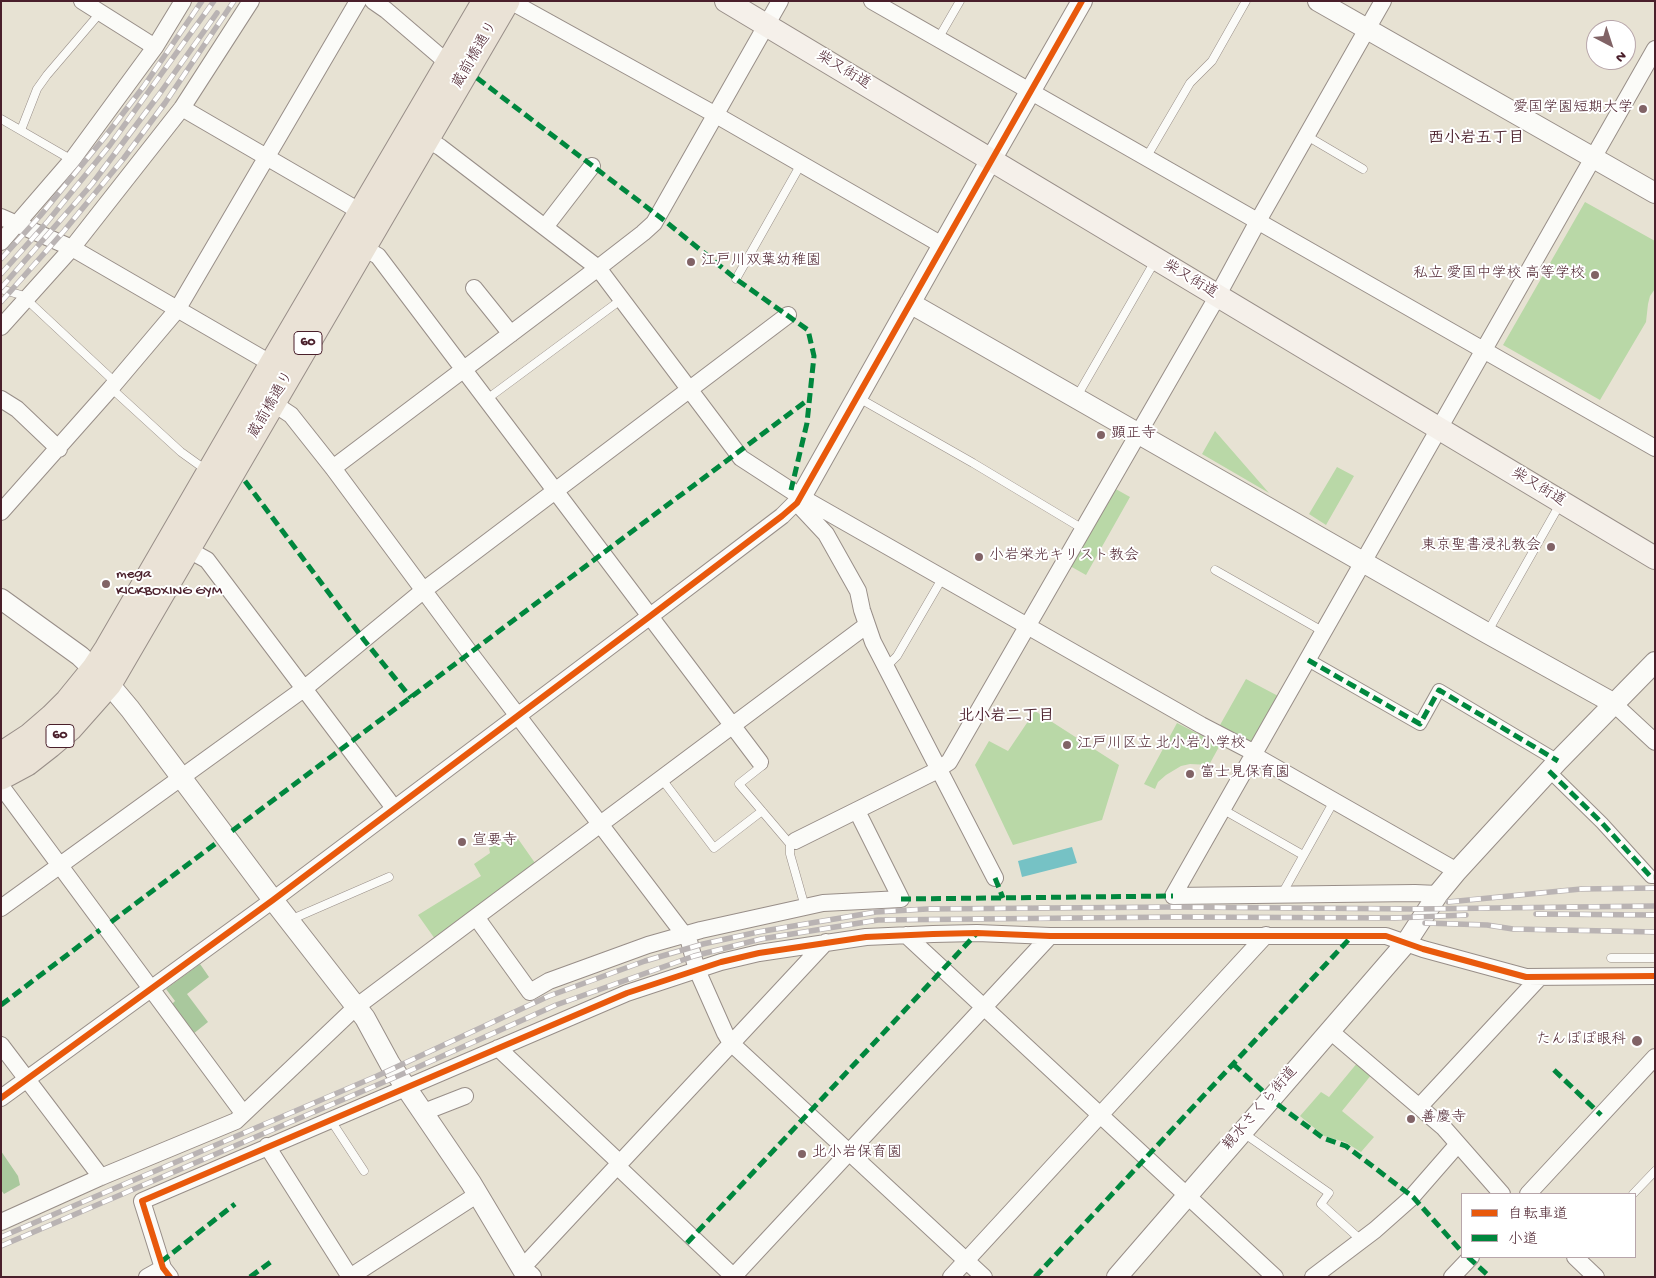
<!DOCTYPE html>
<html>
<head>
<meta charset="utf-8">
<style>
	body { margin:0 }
	#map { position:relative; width:1656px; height:1278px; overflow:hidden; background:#e7e2d3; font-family:"Gochi Hand","Klee One",sans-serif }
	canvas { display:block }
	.frame { position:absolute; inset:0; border:2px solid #4a1f2b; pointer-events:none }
	.legend { position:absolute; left:1461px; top:1193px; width:175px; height:65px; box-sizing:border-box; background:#fff; border:1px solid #b7a5aa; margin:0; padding:6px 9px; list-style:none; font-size:15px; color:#4a1f2b }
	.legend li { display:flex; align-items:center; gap:10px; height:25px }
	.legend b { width:25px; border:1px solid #b7a5aa }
	.north { position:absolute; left:1586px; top:20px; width:50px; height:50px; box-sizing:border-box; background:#fff; border:1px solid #b7a5aa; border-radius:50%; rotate:140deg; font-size:14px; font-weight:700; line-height:20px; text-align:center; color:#4a1f2b }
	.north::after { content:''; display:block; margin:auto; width:18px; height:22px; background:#816366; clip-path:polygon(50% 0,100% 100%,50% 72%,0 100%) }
</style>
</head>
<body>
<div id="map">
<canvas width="1656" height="1278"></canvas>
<div class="frame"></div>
<ul class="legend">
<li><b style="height:6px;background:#e8590c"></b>自転車道</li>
<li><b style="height:6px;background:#00873e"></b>小道</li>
</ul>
<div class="north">N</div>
</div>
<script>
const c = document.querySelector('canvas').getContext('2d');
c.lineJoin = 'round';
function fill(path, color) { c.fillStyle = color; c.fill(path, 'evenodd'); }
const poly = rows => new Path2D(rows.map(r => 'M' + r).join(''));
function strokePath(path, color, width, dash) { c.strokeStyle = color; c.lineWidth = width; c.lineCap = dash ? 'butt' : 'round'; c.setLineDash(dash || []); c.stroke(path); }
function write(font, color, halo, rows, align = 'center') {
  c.font = font + ' "Gochi Hand","Klee One",sans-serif'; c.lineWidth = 4; c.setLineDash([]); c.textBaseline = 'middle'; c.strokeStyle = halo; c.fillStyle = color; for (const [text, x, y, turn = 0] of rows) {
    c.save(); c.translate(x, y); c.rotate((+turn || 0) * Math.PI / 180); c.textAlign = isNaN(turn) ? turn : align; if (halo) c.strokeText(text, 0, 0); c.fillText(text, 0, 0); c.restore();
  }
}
const green = poly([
	[1585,202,1655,241,1655,289,1650,296,1648,304,1646,322,1600,400,1503,345],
	[1215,431,1269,493,1202,454],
	[1337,467,1354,476,1326,525,1309,514],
	[1114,488,1130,497,1086,575,1070,566],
	[1246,679,1280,697,1253,744,1220,725],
	[1035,711,1119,765,1102,820,1013,845,975,765,989,741,1008,751],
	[1177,723,1220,745,1209,765,1190,764,1181,766,1166,775,1158,782,1155,789,1144,784],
	[514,833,535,863,435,939,418,915,481,876,474,864,490,853,489,848],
	[1358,1062,1372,1074,1342,1111,1374,1137,1361,1152,1345,1142,1324,1136,1300,1116,1321,1092,1329,1097]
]);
const forest = poly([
	[200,964,209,977,187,994,208,1022,193,1034,171,1005,175,1001,166,989],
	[1,1151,18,1176,20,1185,4,1194,1,1190]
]);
const water = poly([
	[1072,847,1077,863,1022,877,1018,861]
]);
const service = poly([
	[938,39,960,1],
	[1,119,72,160],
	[21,130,37,89,47,75,100,13],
	[1307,136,1363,169],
	[1146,158,1190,83,1212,61,1246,1],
	[736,279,801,164],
	[1,289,21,295,26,299,116,383],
	[111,388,181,452,206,470],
	[857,397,973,463,1083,529],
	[1076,398,1155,261],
	[487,399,622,299],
	[1215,570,1324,632],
	[1487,633,1560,504],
	[886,667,897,656,943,577],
	[761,763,763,765,739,784,790,844,793,842],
	[661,778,714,848,762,811],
	[1222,809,1303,855],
	[790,844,790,854,805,907],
	[1282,894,1334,801],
	[290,920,389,877],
	[1611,958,1655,958],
	[330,1119,364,1171],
	[1242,1132,1329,1193,1321,1204,1361,1240],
	[1633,1194,1655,1171]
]);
const pedestrian = poly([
	[1308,660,1420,724,1439,690,1558,761],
	[1549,771,1602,823,1651,877,1655,877]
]);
const minor = poly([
	[82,1,155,47],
	[373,1,386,10,449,64],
	[510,1,716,115,942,245],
	[872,1,1655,448],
	[182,108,361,212],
	[428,140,440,147,598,268,741,458,801,497,1201,725,1249,750,1257,757,1457,871],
	[1,217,72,248,272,364],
	[545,227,592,166],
	[1,242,72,160,155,47,183,1],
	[364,248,378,256,760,762],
	[474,288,511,334],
	[1,327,72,248,182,108,251,1],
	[1,399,17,409,59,449],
	[273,403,291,415,333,468,470,653,689,941,697,970,725,1033,731,1043,984,1277],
	[333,468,598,268,643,233,654,223,780,1],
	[797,503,826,534,858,591,862,610,873,642,995,878],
	[1,512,111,388,177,310,358,1],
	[187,549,207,560,394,808],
	[1613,703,1655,742],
	[1,786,243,1113],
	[795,841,932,773,949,762,1213,304,1258,221,1383,1],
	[1438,894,1415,893,1173,896,1655,49],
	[1,908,305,688,424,590,788,315],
	[476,917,867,625],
	[906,935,1275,1277],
	[1329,1030,1444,1128,1502,1194],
	[1,1045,101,1177],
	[498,1048,620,1163],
	[1,1098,273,900,649,617,782,516,801,497],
	[1420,1106,1539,978],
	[424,1112,465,1096],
	[267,1146,350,1277,478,1194],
	[617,1166,734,1277],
	[1528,1194,1655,1057],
	[1,1222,101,1177,236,1121,356,1007,476,917,530,992,549,981,648,945,701,930,823,903,901,899,857,811],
	[1575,1257,1596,1277],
	[522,1268,826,942],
	[147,1277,163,1268],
	[170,1277,163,1268,142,1201,627,993,721,962,759,953,866,937,933,934,977,933,1050,936,1386,936,1423,949,1526,977,1655,976],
	[733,1277,1050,936],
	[951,1277,1266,935],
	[1313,1277,1375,1230,1410,1199,1458,1144],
	[1452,1277,1471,1257]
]);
const tertiary = poly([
	[1318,1,1655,193],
	[910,303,1487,633,1613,703],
	[801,497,984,172,1082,1],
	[1,599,80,656,109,684,130,709,273,900,365,1018,390,1064,471,1183,523,1270,531,1277],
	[1117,1277,1406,943,1438,894,1457,871,1558,761,1655,662]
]);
const secondary = poly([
	[726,1,1655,558]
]);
const primary = poly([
	[1,755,30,736,52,717,68,701,94,669,107,649,272,364,485,1],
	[1,777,27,763,50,745,70,728,109,684,507,1]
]);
const rail = poly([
	[1,259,40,216,104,138,144,86,202,1],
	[1,274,48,221,110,145,214,1],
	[1,288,92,184,158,96,217,13],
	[1,302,64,231,124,158,165,103,234,1],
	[1448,902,1581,889,1655,888],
	[1536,914,1655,915],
	[1425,923,1487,925,1513,929,1655,932],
	[1,1237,377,1076,549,996,645,961,703,944,758,932,876,912,927,909,1174,907,1416,909,1655,906],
	[1,1246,398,1076,556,1005,694,956,761,939,878,920,1177,917,1395,918,1466,915]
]);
const quiet = poly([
	[477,78,665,221,736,279,808,330,814,356,807,423,791,490],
	[245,481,364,640,411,698],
	[1308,660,1420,724,1439,690,1558,761],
	[1549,771,1602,823,1651,877,1655,877],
	[232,831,809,399],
	[995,878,1003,898],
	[901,899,1173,896],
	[111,922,219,841],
	[1,1005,100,930],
	[1233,1064,1277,1104,1323,1138,1346,1146,1413,1197,1462,1252],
	[1554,1070,1601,1115],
	[687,1243,977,933],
	[1468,1257,1490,1277],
	[161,1262,235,1204],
	[250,1277,272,1261],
	[1035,1277,1353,935]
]);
const cycleway = poly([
	[1,1098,273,900,649,617,782,516,797,503,1082,1],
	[170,1277,163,1268,142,1201,627,993,721,962,759,953,866,937,933,934,977,933,1050,936,1386,936,1423,949,1526,977,1655,976]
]);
const markers = [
	[1643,109,5,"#816366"],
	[691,262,5,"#816366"],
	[1595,275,5,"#816366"],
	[1101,435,5,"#816366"],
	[1551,547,5,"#816366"],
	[979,557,5,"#816366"],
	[106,584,5,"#816366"],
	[1067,745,5,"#816366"],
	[1190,774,5,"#816366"],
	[462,842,5,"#816366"],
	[1637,1041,6,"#816366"],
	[1411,1119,5,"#816366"],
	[802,1154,5,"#816366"]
];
const shields = [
	[308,343,28],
	[60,736,28]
];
const shieldNames = [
	["60",308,343],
	["60",60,736]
];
const streetNames = [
	["蔵前橋通り",476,55,-60],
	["柴又街道",843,71,31],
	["柴又街道",1190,280,31],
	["蔵前橋通り",272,405,-60],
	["柴又街道",1538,488,31],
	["親水さくら街道",1261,1109,-49]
];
const poiNames = [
	["愛国学園短期大学",1633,109,"right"],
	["江戸川双葉幼稚園",701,262],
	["私立 愛国中学校 高等学校",1585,275,"right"],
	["顕正寺",1111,435],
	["東京聖書浸礼教会",1541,547,"right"],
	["小岩栄光キリスト教会",989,557],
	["mega",116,575],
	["KICKBOXING GYM",116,592],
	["江戸川区立 北小岩小学校",1077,745],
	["富士見保育園",1200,774],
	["宣要寺",472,842],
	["たんぽぽ眼科",1626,1041,"right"],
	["善慶寺",1421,1119],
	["北小岩保育園",812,1154]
];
const neighbourhoodNames = [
	["西小岩五丁目",1476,140],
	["北小岩二丁目",1006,718]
];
fill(green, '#b9d8a7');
fill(forest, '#a9c89d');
fill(water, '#76c2c5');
strokePath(service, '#988e88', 9);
strokePath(pedestrian, '#988e88', 14);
strokePath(minor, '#988e88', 18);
strokePath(tertiary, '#988e88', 22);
strokePath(secondary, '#988e88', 24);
strokePath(primary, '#988e88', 27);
strokePath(service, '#fbfbf8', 8);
strokePath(pedestrian, '#fbfbf8', 12);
strokePath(minor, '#fbfbf8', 16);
strokePath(tertiary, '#fbfbf8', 20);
strokePath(secondary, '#f5f0ea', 22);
strokePath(primary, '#eae2d6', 25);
strokePath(rail, '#b9b3b3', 5.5);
strokePath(rail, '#fff', 4, [11]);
strokePath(quiet, '#00873e', 5, [10, 5]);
strokePath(cycleway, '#e8590c', 6);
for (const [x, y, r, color] of markers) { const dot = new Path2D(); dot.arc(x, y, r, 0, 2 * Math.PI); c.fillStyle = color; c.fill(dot); strokePath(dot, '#fff', 2); }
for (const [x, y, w] of shields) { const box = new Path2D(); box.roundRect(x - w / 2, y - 11.5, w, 23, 4); c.fillStyle = '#fff'; c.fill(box); strokePath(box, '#4a1f2b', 1); }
write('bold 14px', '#4a1f2b', null, shieldNames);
write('15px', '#4a1f2b', '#fff', streetNames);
write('15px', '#4a1f2b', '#fff', poiNames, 'left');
write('bold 16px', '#4a1f2b', '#fff', neighbourhoodNames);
</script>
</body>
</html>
